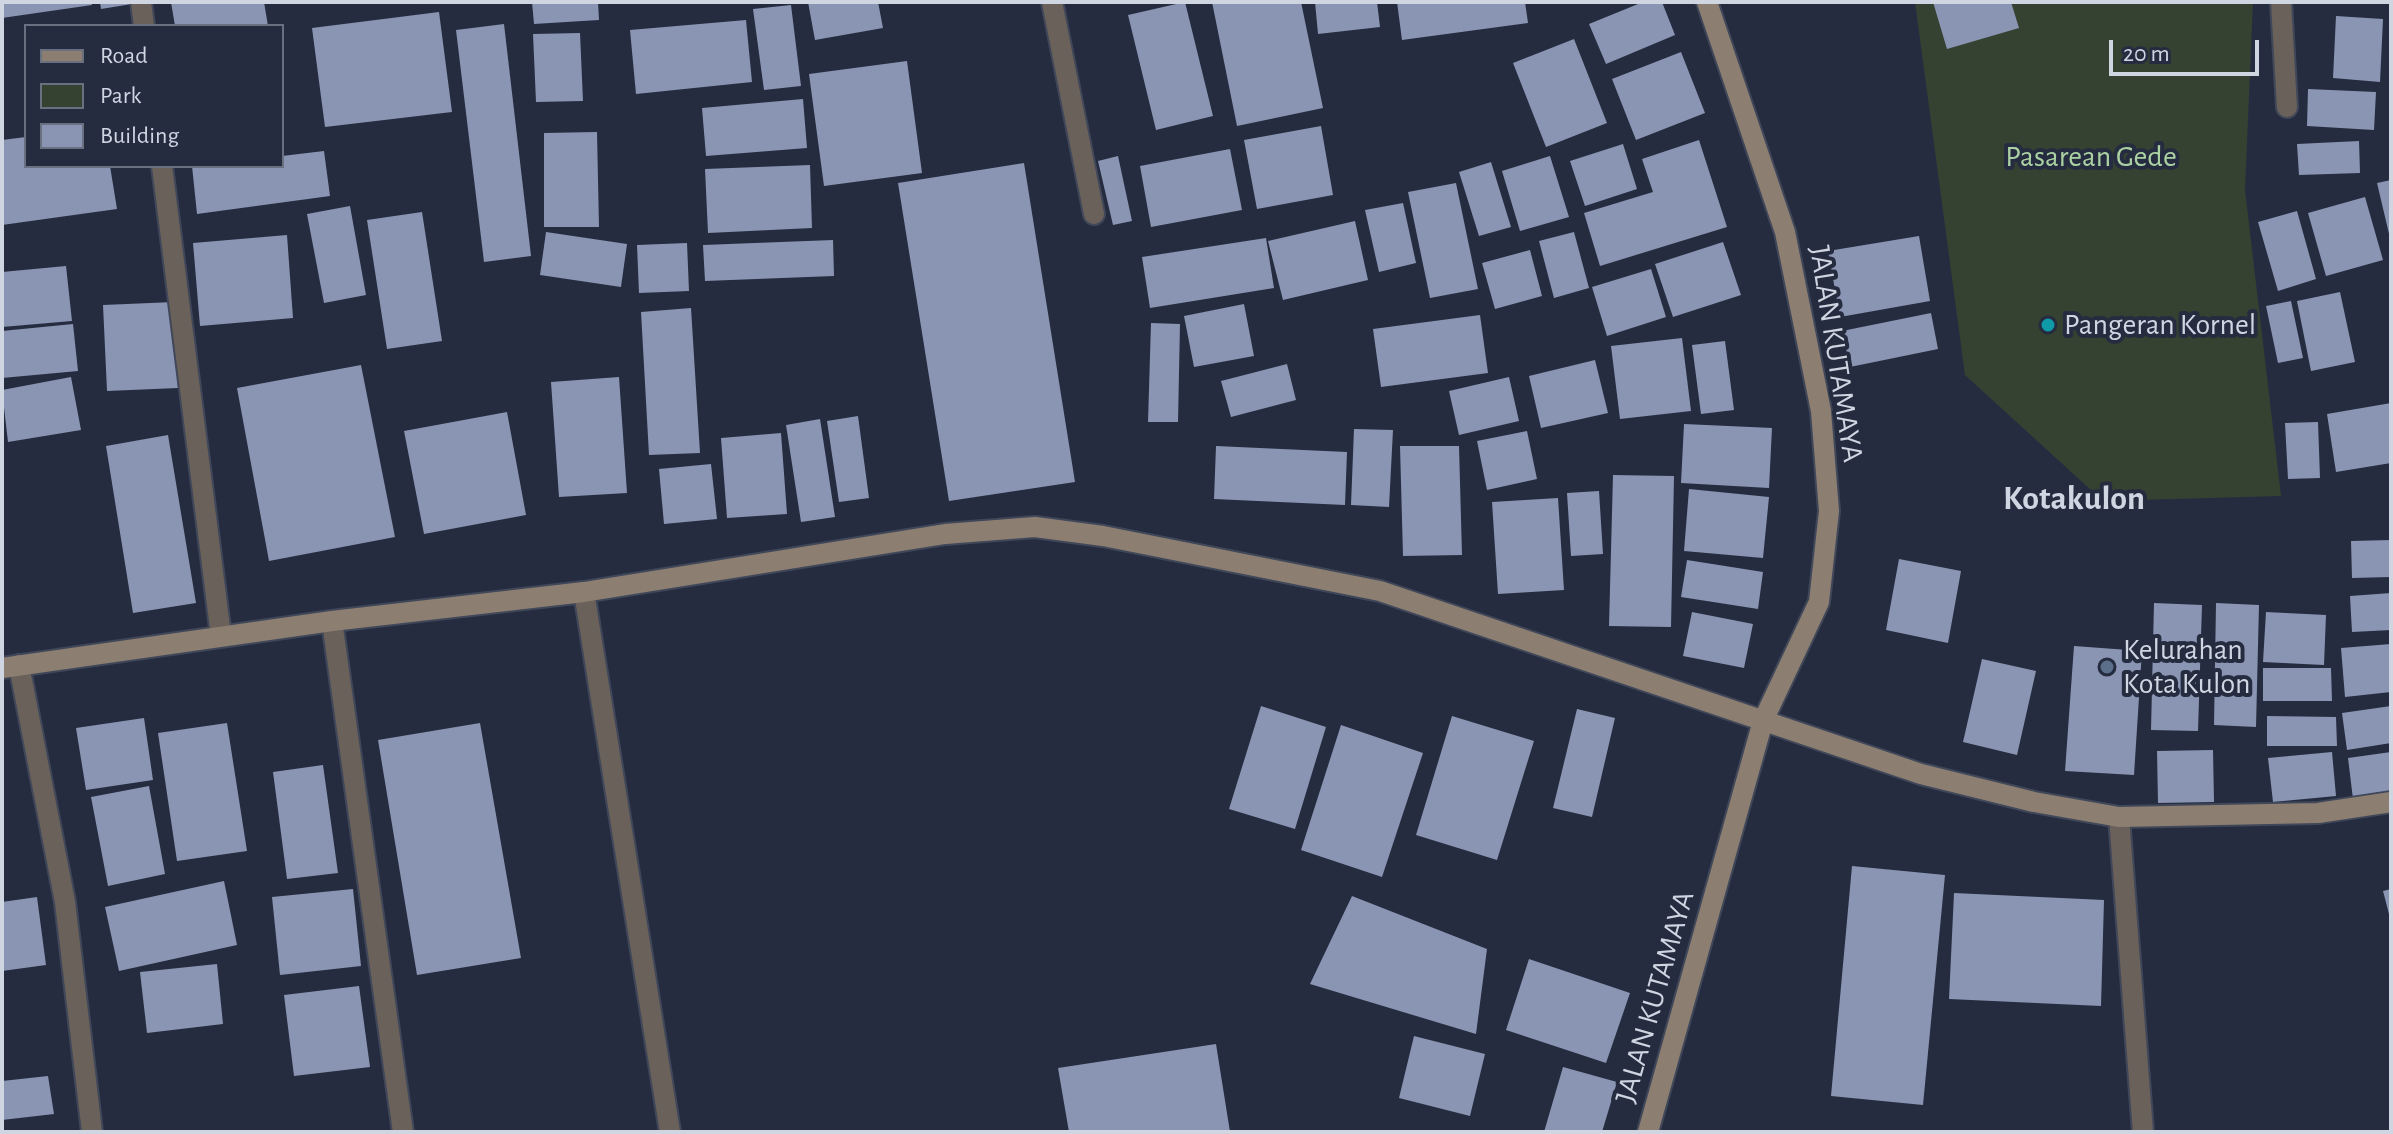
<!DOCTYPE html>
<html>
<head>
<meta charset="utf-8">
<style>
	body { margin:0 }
	#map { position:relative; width:2393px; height:1134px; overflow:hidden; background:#252c3f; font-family:"Alegreya Sans",sans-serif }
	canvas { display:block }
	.frame { position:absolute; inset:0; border:4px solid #d0d5e2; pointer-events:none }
	.legend { position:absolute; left:24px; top:24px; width:260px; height:144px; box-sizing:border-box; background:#252c3f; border:2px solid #697080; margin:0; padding:10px 14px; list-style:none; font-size:24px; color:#d0d5e2 }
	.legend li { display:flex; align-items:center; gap:16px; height:40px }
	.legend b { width:40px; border:2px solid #697080 }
	.scale { position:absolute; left:2109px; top:40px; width:150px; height:36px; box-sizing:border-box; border:4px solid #d0d5e2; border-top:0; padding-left:10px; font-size:24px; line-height:28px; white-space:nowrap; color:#d0d5e2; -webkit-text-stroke:6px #252c3f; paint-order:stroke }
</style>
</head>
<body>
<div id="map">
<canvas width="2393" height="1134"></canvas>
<div class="frame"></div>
<ul class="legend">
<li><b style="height:10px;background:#8c7f72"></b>Road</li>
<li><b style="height:22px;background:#354232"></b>Park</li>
<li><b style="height:22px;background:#8a95b3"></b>Building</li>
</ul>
<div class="scale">20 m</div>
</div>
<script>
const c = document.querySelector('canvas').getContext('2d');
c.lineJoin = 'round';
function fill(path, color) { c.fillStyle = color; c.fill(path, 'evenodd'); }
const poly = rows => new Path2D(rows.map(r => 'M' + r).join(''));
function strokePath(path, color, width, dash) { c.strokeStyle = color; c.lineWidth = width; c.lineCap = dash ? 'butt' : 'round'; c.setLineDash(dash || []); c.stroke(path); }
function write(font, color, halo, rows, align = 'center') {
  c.font = font + ' "Alegreya Sans",sans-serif'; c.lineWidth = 8; c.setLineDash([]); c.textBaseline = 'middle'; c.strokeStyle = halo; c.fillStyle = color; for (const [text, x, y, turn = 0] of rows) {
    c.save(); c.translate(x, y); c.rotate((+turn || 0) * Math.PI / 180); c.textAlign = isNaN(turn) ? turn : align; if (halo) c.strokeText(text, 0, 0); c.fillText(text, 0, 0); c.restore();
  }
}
const green = poly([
	[1915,2,2253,2,2245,190,2281,496,2103,501,1965,375]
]);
const building = poly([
	[2,2,91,2,92,5,2,18],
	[100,2,132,2,132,4,101,9],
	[171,2,264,2,268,26,175,26],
	[532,2,598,2,599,20,534,24],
	[808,2,878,2,883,28,815,40],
	[1185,2,1213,116,1156,130,1128,15],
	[1212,2,1301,2,1323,108,1237,126],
	[1315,2,1377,2,1380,27,1318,34],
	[1397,2,1525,2,1528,23,1402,40],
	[1643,2,1662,2,1675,35,1606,64,1589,24],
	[1933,2,2011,2,2019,28,1947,49],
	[791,5,801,86,764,90,753,9],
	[439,12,452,112,325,127,312,28],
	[2336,16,2383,19,2380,82,2333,78],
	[746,20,752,82,636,94,630,30],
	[504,24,531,256,484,262,456,30],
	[580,33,583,101,536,102,533,34],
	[1574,39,1607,123,1546,147,1513,63],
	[1681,52,1705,113,1636,140,1612,79],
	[907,61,922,173,824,186,809,74],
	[2308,89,2376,92,2374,130,2307,126],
	[803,99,807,148,706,156,702,108],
	[1321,126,1333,195,1257,209,1244,140],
	[597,132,599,227,544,227,544,133],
	[26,137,26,166,110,166,117,209,2,225,2,140],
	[1699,140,1727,227,1600,266,1584,213,1653,192,1642,159],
	[2359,141,2360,173,2299,175,2297,144],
	[1623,144,1637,189,1585,206,1570,161],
	[1230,149,1242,210,1151,227,1140,166],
	[324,151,330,196,197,214,192,166,282,166,282,156],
	[1118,156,1132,221,1113,225,1098,161],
	[1550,156,1569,217,1520,231,1502,171],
	[1491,162,1511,227,1479,236,1459,172],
	[1024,163,1075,482,949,501,898,183],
	[810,165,812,228,708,233,705,169],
	[2391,180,2391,238,2390,238,2377,183],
	[1456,183,1478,289,1430,298,1408,192],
	[2365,197,2383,260,2326,276,2308,213],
	[1403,203,1416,263,1379,272,1365,210],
	[350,206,366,295,324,303,307,214],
	[2297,211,2316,279,2278,291,2258,222],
	[422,212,442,341,387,349,367,220],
	[1355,221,1368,280,1283,300,1268,241],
	[546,232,627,244,621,287,540,275],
	[1574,232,1589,288,1554,298,1539,241],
	[287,235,293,318,200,326,193,243],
	[1919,236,1930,301,1840,317,1828,251],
	[1266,238,1274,288,1150,308,1142,257],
	[833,240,834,276,705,281,703,245],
	[1723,242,1741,295,1673,317,1655,264],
	[687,243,689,291,639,293,637,245],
	[1530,250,1542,296,1495,309,1482,263],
	[66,266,72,321,2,327,2,272],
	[1651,269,1666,317,1607,336,1592,287],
	[2340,292,2355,362,2311,371,2297,301],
	[2291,301,2303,358,2278,363,2266,306],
	[174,302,178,388,107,391,103,305],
	[1244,304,1254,356,1194,367,1184,316],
	[691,308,700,453,649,455,641,312],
	[1931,313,1938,349,1850,367,1842,331],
	[1480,315,1488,373,1381,387,1373,329],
	[1151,323,1180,324,1178,422,1148,422],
	[73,324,78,371,2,378,2,331],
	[1682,338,1691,411,1620,419,1611,346],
	[1725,341,1734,410,1701,414,1692,345],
	[1595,360,1608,413,1541,428,1529,376],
	[1287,364,1296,400,1231,417,1221,381],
	[361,365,395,537,269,561,237,388],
	[71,377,81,430,8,442,2,390],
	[619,377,627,493,559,497,551,382],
	[1509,377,1519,421,1459,435,1449,391],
	[2391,403,2391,463,2336,472,2327,414],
	[507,412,526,515,424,534,404,431],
	[858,416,869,498,839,502,827,421],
	[820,419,835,517,801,522,786,425],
	[2318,422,2320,478,2288,479,2285,423],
	[1684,424,1772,428,1769,488,1681,483],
	[1354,429,1393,430,1389,507,1351,505],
	[1527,431,1537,479,1487,490,1477,441],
	[781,433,787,514,727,518,721,438],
	[168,435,196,603,133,613,106,446],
	[1216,446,1347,452,1345,505,1214,499],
	[1400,446,1459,446,1462,555,1403,556],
	[711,464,717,519,664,524,659,469],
	[1613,475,1674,476,1671,627,1609,626],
	[1689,489,1769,497,1763,558,1684,551],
	[1599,491,1603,554,1571,556,1567,493],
	[1558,498,1564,590,1498,594,1492,502],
	[2391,540,2391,577,2352,578,2351,541],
	[1899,559,1961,571,1948,643,1886,630],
	[1687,560,1763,572,1758,609,1681,597],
	[2391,593,2391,630,2352,632,2350,596],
	[2154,603,2202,605,2198,731,2151,730],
	[2216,603,2259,605,2256,727,2214,725],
	[1692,612,1753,624,1744,668,1683,656],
	[2266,612,2326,615,2324,665,2263,662],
	[2391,644,2391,692,2345,697,2341,648],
	[2074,646,2142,651,2134,775,2065,771],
	[1982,659,2036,671,2017,755,1963,742],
	[2263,668,2331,668,2332,701,2263,701],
	[1261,706,1326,727,1295,829,1229,809],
	[2391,706,2391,743,2347,750,2342,713],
	[1577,709,1615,718,1592,817,1553,808],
	[1452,716,1534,741,1497,860,1416,835],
	[2267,716,2336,717,2337,746,2267,746],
	[144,718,153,780,86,790,76,728],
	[227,723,247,851,177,861,158,733],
	[480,723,521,958,417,975,378,740],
	[1341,725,1423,753,1382,877,1301,850],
	[2213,750,2214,802,2158,803,2157,751],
	[2332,752,2336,796,2273,802,2268,758],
	[2391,752,2391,794,2353,799,2348,758],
	[323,765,338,873,287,879,273,772],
	[149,786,165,874,108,886,91,797],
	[1852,866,1945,875,1923,1105,1831,1096],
	[224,881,237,945,119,971,105,907],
	[353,889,361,966,280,975,272,897],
	[2391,889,2391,918,2390,918,2383,891],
	[1954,893,2104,900,2101,1006,1949,999],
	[1352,896,1487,949,1476,1034,1310,984],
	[37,897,46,965,2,971,2,902],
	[1529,959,1630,993,1606,1063,1506,1030],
	[217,964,223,1024,147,1033,140,972],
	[359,986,370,1067,294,1076,284,995],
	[1414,1036,1485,1054,1470,1116,1399,1098],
	[1216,1044,1230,1132,1069,1132,1058,1068],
	[1563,1067,1617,1082,1602,1132,1544,1132],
	[48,1076,54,1114,2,1120,2,1081]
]);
const lane = poly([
	[584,592,670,1132]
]);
const street = poly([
	[141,2,144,26],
	[1052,2,1094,214],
	[2281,2,2287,107],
	[162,166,221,636],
	[332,621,403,1132],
	[19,665,65,902,92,1132],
	[2119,817,2143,1132]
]);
const secondary = poly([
	[2,668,332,621,584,592,945,534,1035,527,1103,536,1380,591,1921,774,2034,802,2119,817,2318,813,2391,802],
	[1648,1132,1763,721,1819,602,1829,511,1821,411,1785,232,1707,2]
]);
const markers = [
	[2048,325,8,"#0f9aa8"],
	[2107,667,8,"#5c6f8a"]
];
const parkNames = [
	["Pasarean Gede",2091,157]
];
const poiNames = [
	["Pangeran Kornel",2064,325],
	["Kelurahan",2123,650],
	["Kota Kulon",2123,684]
];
const streetNames = [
	["JALAN KUTAMAYA",1836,354,81],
	["JALAN KUTAMAYA",1655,997,-74]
];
const quarterNames = [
	["Kotakulon",2074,499]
];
fill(green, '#354232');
fill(building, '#8a95b3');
strokePath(lane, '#404759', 24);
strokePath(street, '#404759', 24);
strokePath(secondary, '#404759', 24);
strokePath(lane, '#6a615a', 20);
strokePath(street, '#6a615a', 20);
strokePath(secondary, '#8c7f72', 20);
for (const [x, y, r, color] of markers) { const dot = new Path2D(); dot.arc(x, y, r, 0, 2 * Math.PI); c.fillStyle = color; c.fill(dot); strokePath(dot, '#252c3f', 3); }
write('30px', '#abd1a2', '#252c3f', parkNames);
write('30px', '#d0d5e2', '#252c3f', poiNames, 'left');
write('30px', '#d0d5e2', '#252c3f', streetNames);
write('bold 34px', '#d0d5e2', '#252c3f', quarterNames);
</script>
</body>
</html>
